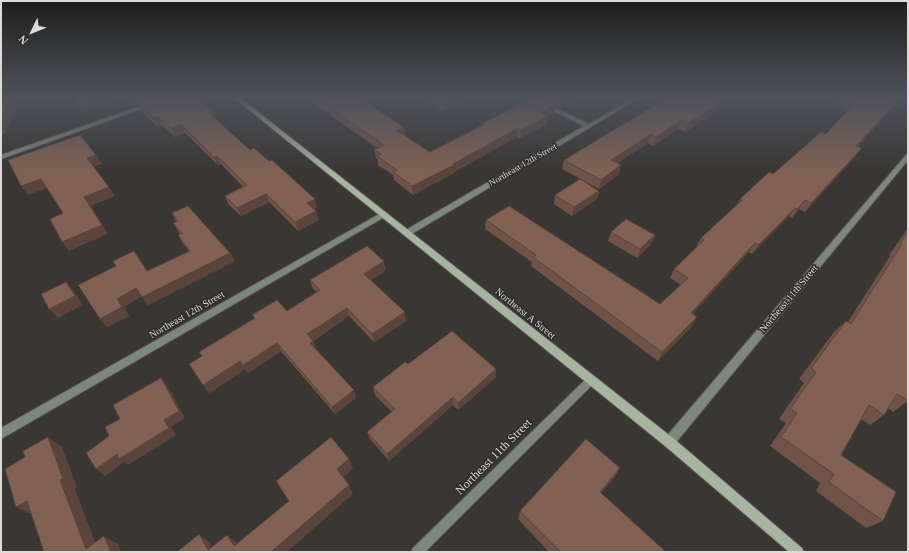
<!DOCTYPE html>
<html>
<head>
<meta charset="utf-8">
<style>
	body { margin:0 }
	#map { position:relative; width:909px; height:553px; overflow:hidden; background:#393633; font-family:"Times New Roman",serif }
	canvas { display:block }
	.frame { position:absolute; inset:0; border:2px solid #dddbd8; pointer-events:none }
	.north { position:absolute; left:12px; top:12px; width:40px; height:40px; -webkit-text-stroke:3px #2f2c29; paint-order:stroke; rotate:227deg; font-size:11px; font-weight:700; line-height:16px; text-align:center; color:#dddbd8 }
	.north::after { content:''; display:block; margin:auto; width:14px; height:18px; background:#dddbd8; clip-path:polygon(50% 0,100% 100%,50% 72%,0 100%) }
</style>
</head>
<body>
<div id="map">
<canvas width="909" height="553"></canvas>
<div class="frame"></div>
<div class="north">N</div>
</div>
<script>
const c = document.querySelector('canvas').getContext('2d');
c.lineJoin = 'round';
const poly = rows => new Path2D(rows.map(r => 'M' + r).join(''));
function strokePath(path, color, width, dash) { c.strokeStyle = color; c.lineWidth = width; c.lineCap = dash ? 'butt' : 'round'; c.setLineDash(dash || []); c.stroke(path); }
function fill(path, color) { c.fillStyle = color; c.fill(path, 'evenodd'); }
function write(font, color, halo, rows, align = 'center') {
  c.font = font + ' "Times New Roman",serif'; c.lineWidth = 3; c.setLineDash([]); c.textBaseline = 'middle'; c.strokeStyle = halo; c.fillStyle = color; for (const [text, x, y, turn = 0] of rows) {
    c.save(); c.translate(x, y); c.rotate((+turn || 0) * Math.PI / 180); c.textAlign = isNaN(turn) ? turn : align; if (halo) c.strokeText(text, 0, 0); c.fillText(text, 0, 0); c.restore();
  }
}
const street = poly([
	[524,97,531,97,589,124,635,97,641,97,410,235,404,235,403,233,404,231,584,126,524,97],
	[147,104,152,105,1,159,1,155,147,104],
	[908,154,908,160,673,446,669,447,665,446,664,442,665,438,906,155,908,154],
	[381,213,387,213,388,215,1,439,1,428,381,213],
	[590,377,593,378,595,381,593,384,425,552,411,552,413,548,587,378,590,377]
]);
const secondary = poly([
	[233,97,239,97,673,438,802,548,804,552,789,552,665,446,233,97]
]);
const wall = poly([
	[72,97,196,97,217,120,216,120,250,150,317,207,314,209,319,220,298,231,269,202,241,216,228,204,225,196,243,187,221,164,218,165,185,133,175,137,162,125,158,127,141,111,139,105,136,106,128,98,83,112],
	[304,97,358,97,404,127,405,135,405,136,430,152,483,126,483,123,543,99,543,97,593,97,584,101,580,99,561,109,555,106,554,113,548,116,547,124,520,139,517,137,454,172,454,173,413,195,394,180,393,175,378,165,378,160,376,158,374,150,377,148],
	[420,97,468,97,468,99,443,111],
	[669,97,717,97,716,98,715,100,717,111,685,132,678,129,653,146,648,143,617,163,619,174,599,189,562,169,564,160],
	[838,97,905,97,889,112,858,147,855,157,805,212,799,209,792,218,789,216,752,254,749,252,692,314,692,326,658,361,531,266,532,262,485,229,486,220,660,304,681,285,670,278,674,269,697,247,696,247,701,238,737,205,740,199,826,134,848,110,833,105],
	[599,191,597,199,572,216,554,204,555,195],
	[172,213,230,253,235,261,148,305,142,296,124,307,129,316,107,327,100,319,147,271,189,251,183,244,178,235,180,234,173,223,176,222],
	[908,228,908,401,893,412,888,408,884,415,870,425,861,419,841,455,883,521,866,528,816,491,820,483,770,446,786,423,779,419,804,383,799,379,834,332,846,321,848,322,890,256,889,255],
	[611,232,655,235,651,244,637,258,608,241],
	[386,270,371,280,406,321,374,342,349,316,313,341,316,349,356,398,335,414,281,351,248,373,245,369,209,393,203,385,202,356,254,318,252,315,287,311,317,292,313,289,310,280],
	[408,364,496,377,458,410,453,405,389,461,370,439,367,432,392,412,375,395,373,387],
	[620,468,614,478,601,493,666,552,549,552,518,519,520,511]
]);
const shadedWall = poly([
	[9,97,20,97,6,133,1,136,1,116],
	[101,97,127,97,128,98,83,112,78,104],
	[136,97,163,97,137,103,139,105,136,106,132,98],
	[456,97,468,97,468,99,443,111,443,103],
	[571,97,580,97,580,99,561,109,562,101],
	[585,97,593,97,584,101],
	[712,97,717,97,716,98,714,103,708,107],
	[902,97,905,97,889,112,850,155,856,146,895,104],
	[720,102,717,111,685,132,689,123],
	[555,105,554,113,548,116,547,124,520,139,521,130,541,112],
	[213,111,217,120,212,121,209,113],
	[158,117,162,125,158,127,154,118],
	[682,120,678,129,653,146,656,137],
	[181,124,185,133,175,137,171,128],
	[404,127,405,135,397,139,396,130],
	[518,128,517,137,454,172,454,173,413,195,412,186],
	[651,134,648,143,609,169,611,160],
	[862,148,855,157,805,212,811,203],
	[96,155,102,164,93,167,87,158],
	[217,156,221,164,218,165,214,157],
	[621,165,619,174,599,189,601,180],
	[41,179,48,188,28,195,21,186],
	[109,187,115,196,91,206,108,234,69,251,62,242,84,197],
	[599,191,597,199,572,216,574,207],
	[266,194,269,202,241,216,237,208],
	[315,199,317,207,309,211,307,203],
	[805,200,799,209,792,218,798,209],
	[795,208,789,216,752,254,758,245],
	[316,211,319,220,298,231,295,222],
	[655,235,651,244,637,258,640,249],
	[755,243,749,252,686,322,691,313],
	[230,253,235,261,148,305,142,297],
	[384,261,386,270,366,282,364,274],
	[66,282,74,291,83,305,58,318,49,309],
	[136,288,142,296,124,307,129,316,107,327,100,319,117,299],
	[347,308,349,316,310,342,307,334],
	[405,312,406,321,374,342,372,334],
	[697,317,692,326,658,361,662,352],
	[313,341,316,349,313,351,310,343],
	[277,343,281,351,248,373,243,365],
	[240,361,245,369,209,393,203,385],
	[496,369,496,377,458,410,458,403],
	[161,378,167,385,185,418,171,427,176,435,128,465,124,462,105,476,96,469,164,420],
	[354,390,356,398,335,414,332,407],
	[453,397,453,405,389,461,387,454],
	[48,437,62,447,77,487,75,489,99,552,86,549,60,480],
	[349,459,353,469,341,479,337,469],
	[620,468,614,478,594,501,600,492],
	[349,485,353,494,287,552,271,552],
	[27,501,33,515,16,507],
	[199,534,209,542,215,552,208,550],
	[227,535,236,542,242,552,234,546],
	[104,536,118,544,121,552,111,552]
]);
const building = poly([
	[1,97,9,97,1,116,1,97],
	[73,97,101,97,78,104,73,97],
	[154,97,196,97,213,111,209,113,250,150,254,148,269,161,272,160,315,199,307,203,316,211,295,222,266,194,237,208,225,196,247,185,217,156,214,157,181,124,171,128,158,117,154,118,137,103,154,97],
	[314,97,358,97,404,127,396,130,430,152,485,124,483,123,535,97,538,97,555,105,541,112,548,116,521,130,518,128,453,164,454,165,412,186,393,172,397,170,377,156,381,154,374,150,384,145,314,97],
	[433,97,456,97,443,103,433,97],
	[552,97,571,97,562,101,552,97],
	[669,97,714,97,711,99,720,102,689,123,682,120,656,137,651,134,611,160,621,165,601,180,564,160,669,97],
	[839,97,902,97,895,104,856,146,862,148,811,203,805,200,798,209,795,208,758,245,755,243,691,313,697,317,662,352,533,257,536,255,486,220,509,206,660,304,688,278,674,269,704,240,701,238,742,200,740,199,769,172,773,174,821,132,826,134,856,102,839,97],
	[80,135,96,155,87,158,109,187,84,197,102,225,62,242,50,219,63,213,41,179,21,186,8,160,80,135],
	[580,179,599,191,574,207,555,195,580,179],
	[188,206,230,253,142,297,136,288,117,299,122,307,100,319,78,285,116,266,113,261,134,251,147,271,190,251,178,235,182,233,173,223,178,221,172,213,188,206],
	[626,219,655,235,640,249,611,232,626,219],
	[908,232,908,401,897,394,884,415,869,405,841,455,896,492,883,521,829,482,834,474,781,437,797,413,790,409,816,372,811,368,846,321,851,324,902,244,900,243,908,232],
	[367,246,384,261,364,274,405,312,372,334,347,308,307,334,313,341,310,343,354,390,332,407,277,343,243,365,240,361,203,385,189,364,202,356,199,352,255,318,252,315,277,300,287,311,320,290,310,280,367,246],
	[66,282,75,296,49,309,41,294,66,282],
	[452,331,496,369,458,403,453,397,387,454,367,432,395,409,373,387,405,362,408,364,452,331],
	[161,378,179,411,164,420,169,428,119,459,117,454,96,469,86,453,109,436,105,427,120,419,113,405,161,378],
	[48,437,63,479,60,480,86,549,104,536,111,552,44,552,27,501,16,507,5,469,25,457,23,451,48,437],
	[331,437,349,459,337,469,349,485,271,552,177,552,199,534,208,550,227,535,234,546,289,501,276,481,331,437],
	[586,439,620,468,600,492,666,552,561,552,520,511,586,439]
]);
const farStreetnames = [
	["Northeast 12th Street",523,165,-30]
];
const streetNames = [
	["Northeast 11th Street",789,299,-50],
	["Northeast A Street",525,314,39],
	["Northeast 12th Street",187,315,-30]
];
const nearStreetnames = [
	["Northeast 11th Street",494,457,-45]
];
strokePath(street, '#575451', 2);
strokePath(secondary, '#575451', 2);
fill(street, '#7e877b');
fill(secondary, '#a6b4a0');
fill(wall, '#6f5348');
fill(shadedWall, '#5a443b');
fill(building, '#816154');
strokePath(building, '#5a443b', 1);
const sky = c.createLinearGradient(0, 0, 0, 174);
sky.addColorStop(0, '#1f1e1c');
sky.addColorStop(0.56, '#4e525b');
sky.addColorStop(1, '#4e525b00');
c.fillStyle = sky;
c.fillRect(0, 0, 909, 174);
write('9px', '#dddbd8', '#2f2c29', farStreetnames);
write('10px', '#dddbd8', '#2f2c29', streetNames);
write('12px', '#dddbd8', '#2f2c29', nearStreetnames);
</script>
</body>
</html>
